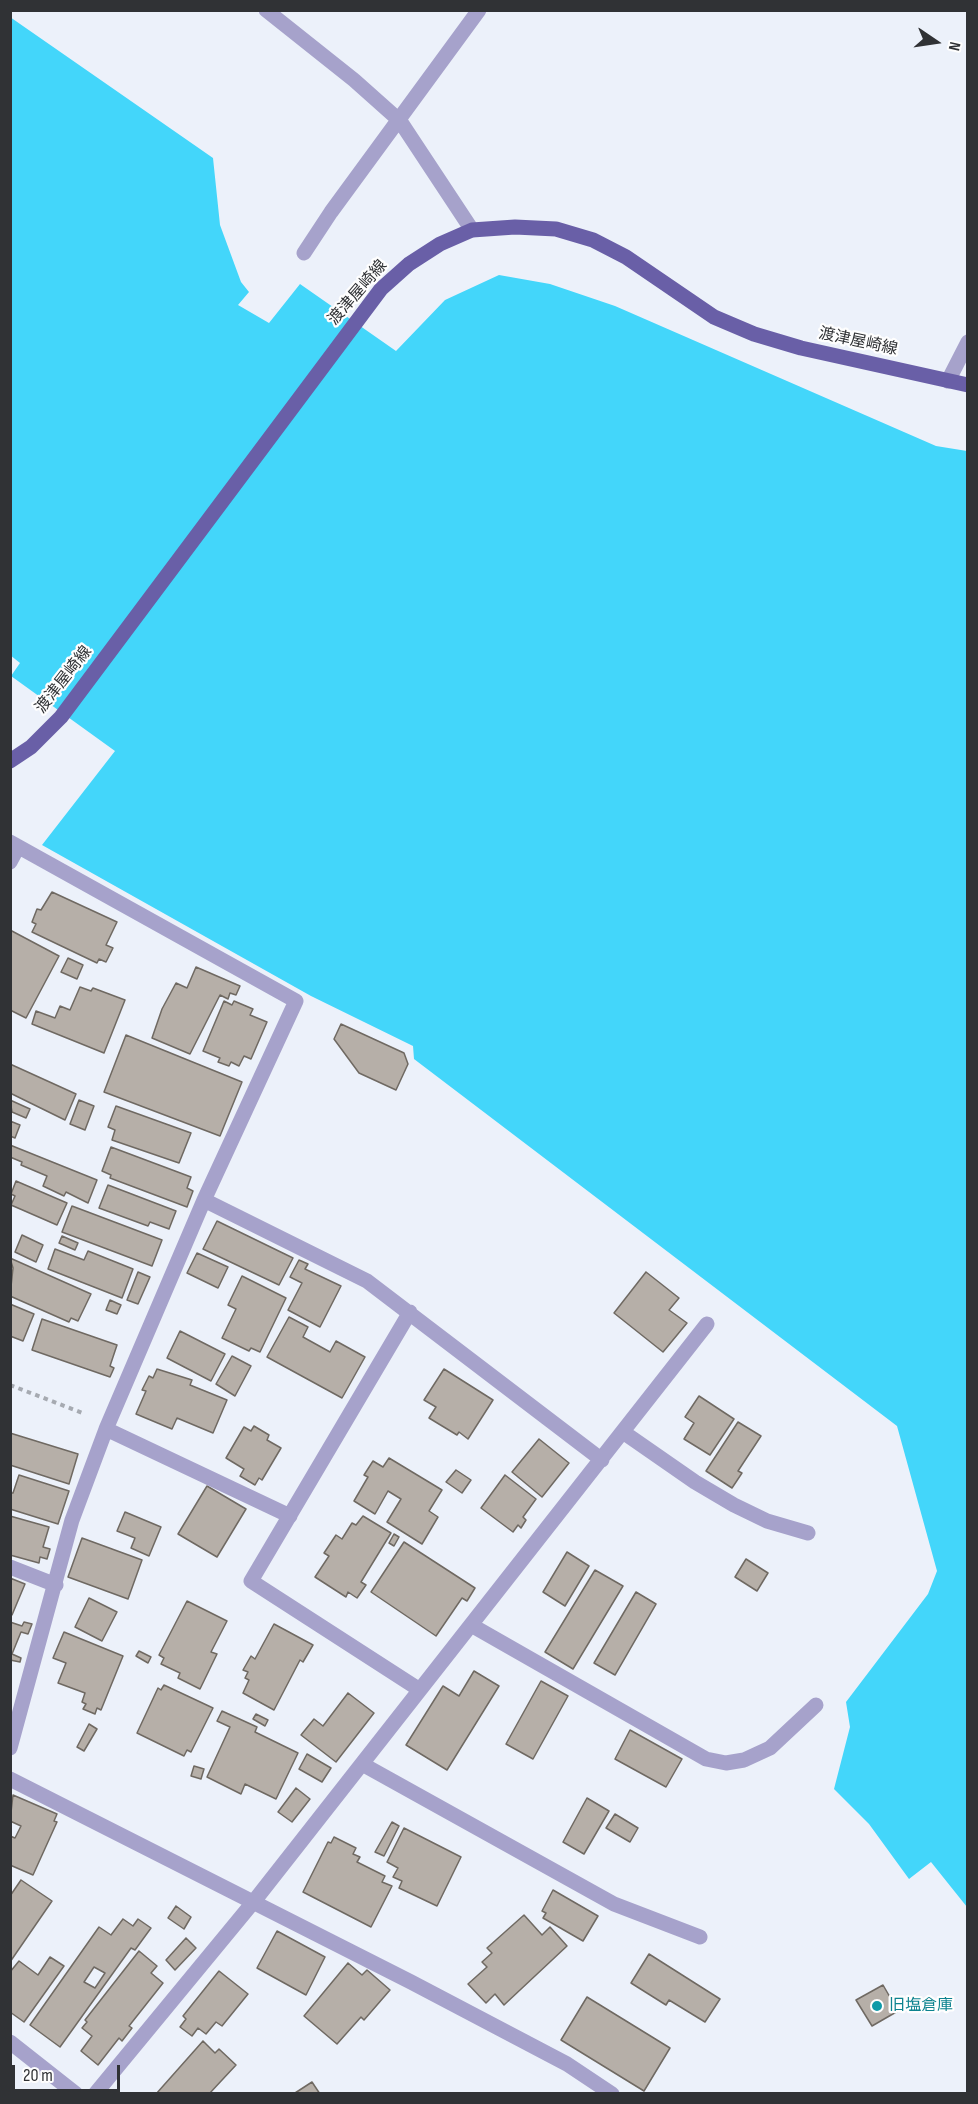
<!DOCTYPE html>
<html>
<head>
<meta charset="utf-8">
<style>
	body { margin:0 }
	#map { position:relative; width:978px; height:2104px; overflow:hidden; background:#ecf1fa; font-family:"Sofia Sans Condensed",sans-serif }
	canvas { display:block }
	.frame { position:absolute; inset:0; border:12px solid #303235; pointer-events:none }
	.north { position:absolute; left:906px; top:12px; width:60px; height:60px; -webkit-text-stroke:4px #fefefe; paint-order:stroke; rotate:103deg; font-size:16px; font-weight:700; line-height:24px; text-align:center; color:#303235 }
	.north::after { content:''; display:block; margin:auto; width:21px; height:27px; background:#303235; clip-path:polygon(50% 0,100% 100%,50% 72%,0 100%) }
	.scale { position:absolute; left:12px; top:2065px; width:108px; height:27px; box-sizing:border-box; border:3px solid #303235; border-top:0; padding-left:8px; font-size:18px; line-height:21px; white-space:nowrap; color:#303235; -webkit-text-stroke:4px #fefefe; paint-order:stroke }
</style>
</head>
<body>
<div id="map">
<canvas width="978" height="2104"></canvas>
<div class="frame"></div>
<div class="north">N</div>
<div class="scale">20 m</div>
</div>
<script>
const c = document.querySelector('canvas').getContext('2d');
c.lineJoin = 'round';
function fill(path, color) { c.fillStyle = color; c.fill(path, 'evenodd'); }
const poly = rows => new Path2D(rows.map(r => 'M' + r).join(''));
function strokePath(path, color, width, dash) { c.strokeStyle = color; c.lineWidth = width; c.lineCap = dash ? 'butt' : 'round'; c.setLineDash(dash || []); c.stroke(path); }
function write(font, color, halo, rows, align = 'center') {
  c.font = font + ' "Sofia Sans Condensed","Noto Sans JP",sans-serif'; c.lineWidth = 4.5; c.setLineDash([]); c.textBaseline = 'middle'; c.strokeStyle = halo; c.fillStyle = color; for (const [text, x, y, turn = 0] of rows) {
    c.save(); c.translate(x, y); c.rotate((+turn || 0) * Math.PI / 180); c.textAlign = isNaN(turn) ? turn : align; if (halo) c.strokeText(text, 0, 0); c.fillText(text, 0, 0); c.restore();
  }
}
const water = poly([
	[10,17,213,158,220,225,241,282,249,292,238,305,269,323,300,284,396,351,445,300,499,275,550,284,615,306,936,446,967,451,967,1907,931,1862,909,1879,869,1824,834,1789,850,1727,846,1702,928,1594,937,1571,897,1426,414,1059,413,1046,311,996,42,845,115,751,11,676,20,663,10,655]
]);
const building = poly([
	[52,892,117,922,106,945,113,948,106,962,99,959,97,963,32,932,36,924,32,922,37,909,41,910,52,892],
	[10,930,59,956,26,1018,10,1010,10,930],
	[68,958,83,965,77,979,61,972,68,958],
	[196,967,240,986,236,995,230,993,228,999,220,995,190,1054,152,1038,162,1009,176,983,187,988,196,967],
	[80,987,91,991,93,988,125,1000,104,1053,32,1024,36,1011,55,1018,60,1006,70,1010,80,987],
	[224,1001,232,1005,234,1001,253,1009,250,1015,267,1022,251,1059,244,1056,239,1066,231,1062,229,1066,218,1062,220,1058,203,1051,224,1001],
	[341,1024,404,1053,408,1064,396,1090,359,1073,334,1039,341,1024],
	[126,1035,242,1082,220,1136,104,1092,126,1035],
	[10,1064,76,1094,65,1120,10,1093,10,1064],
	[10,1100,30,1109,26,1118,12,1112,10,1100],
	[79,1100,94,1106,85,1130,70,1124,79,1100],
	[116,1106,191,1133,179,1163,112,1140,115,1130,108,1127,116,1106],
	[10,1121,20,1125,15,1138,10,1136,10,1121],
	[10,1145,97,1180,88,1203,66,1192,64,1196,43,1186,47,1176,21,1165,22,1162,10,1157,10,1145],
	[111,1147,191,1177,187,1188,193,1191,187,1207,110,1178,111,1175,102,1171,111,1147],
	[16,1181,67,1203,57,1225,11,1205,15,1196,11,1194,16,1181],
	[108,1185,176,1211,169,1229,150,1222,148,1226,99,1208,108,1185],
	[72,1206,162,1240,152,1266,62,1232,72,1206],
	[217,1221,293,1258,279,1285,203,1249,217,1221],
	[22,1235,43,1245,36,1262,15,1252,22,1235],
	[62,1236,78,1243,75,1250,59,1243,62,1236],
	[55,1249,84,1260,88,1251,133,1269,122,1298,48,1269,55,1249],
	[197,1253,228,1267,218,1288,187,1273,197,1253],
	[10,1258,91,1294,78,1321,71,1318,69,1322,10,1296,13,1268,10,1258],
	[299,1260,308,1264,305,1269,341,1286,320,1327,288,1310,302,1283,290,1277,299,1260],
	[138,1272,150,1277,138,1304,127,1300,138,1272],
	[646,1272,679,1298,669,1310,687,1323,663,1352,614,1313,646,1272],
	[242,1276,286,1298,260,1352,251,1348,249,1351,222,1338,236,1309,228,1305,242,1276],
	[110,1300,121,1305,117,1314,106,1310,110,1300],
	[10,1304,34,1314,23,1341,10,1336,10,1304],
	[289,1317,308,1327,303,1337,330,1352,336,1341,365,1357,342,1398,267,1357,289,1317],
	[42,1319,117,1345,110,1366,114,1368,110,1377,32,1350,42,1319],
	[180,1331,225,1354,211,1381,167,1358,180,1331],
	[232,1356,251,1366,235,1396,216,1384,232,1356],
	[157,1369,192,1380,190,1385,227,1400,213,1433,177,1418,172,1429,136,1414,146,1391,142,1390,149,1376,153,1378,157,1369],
	[444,1369,493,1400,468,1439,459,1432,457,1435,429,1418,436,1407,424,1400,444,1369],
	[699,1396,734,1419,710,1455,684,1439,694,1423,685,1417,699,1396],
	[738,1422,761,1436,738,1471,742,1473,732,1488,706,1471,738,1422],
	[254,1426,269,1435,267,1440,281,1448,262,1480,259,1478,255,1485,240,1476,244,1469,226,1458,244,1427,251,1431,254,1426],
	[10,1433,78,1454,69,1484,10,1465,10,1433],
	[539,1439,569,1463,542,1497,512,1472,539,1439],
	[389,1458,442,1490,429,1511,438,1517,422,1544,387,1522,401,1499,388,1491,375,1514,354,1501,368,1477,364,1475,373,1461,383,1467,389,1458],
	[456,1470,471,1480,462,1493,446,1482,456,1470],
	[19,1475,69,1491,58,1524,10,1509,10,1493,13,1493,19,1475],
	[505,1475,536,1499,523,1517,526,1520,521,1528,518,1525,513,1532,481,1508,505,1475],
	[207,1486,246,1509,217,1557,178,1534,207,1486],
	[125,1512,161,1527,149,1556,131,1548,135,1538,117,1531,125,1512],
	[10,1516,49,1527,43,1547,50,1549,47,1559,40,1557,39,1563,10,1555,10,1516],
	[363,1516,391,1533,361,1582,366,1585,357,1598,348,1592,346,1597,315,1577,329,1556,324,1553,336,1535,342,1539,352,1523,356,1525,363,1516],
	[394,1534,399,1537,394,1546,389,1543,394,1534],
	[82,1538,142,1560,128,1599,68,1577,82,1538],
	[404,1542,475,1588,467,1601,462,1598,436,1636,371,1592,404,1542],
	[567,1552,589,1566,565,1606,543,1592,567,1552],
	[746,1559,768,1573,757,1591,735,1577,746,1559],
	[595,1570,623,1586,573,1669,545,1652,595,1570],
	[10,1578,25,1584,12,1615,10,1615,10,1578],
	[636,1592,656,1604,615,1675,594,1663,636,1592],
	[89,1598,117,1612,102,1641,75,1627,89,1598],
	[187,1601,227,1621,211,1652,217,1654,200,1689,178,1678,180,1673,161,1664,164,1658,159,1655,187,1601],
	[10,1622,22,1626,24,1622,32,1624,28,1634,21,1632,12,1654,21,1658,20,1662,10,1660,10,1622],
	[274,1624,313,1645,303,1662,300,1660,274,1710,243,1693,249,1680,245,1678,248,1672,243,1670,251,1656,255,1659,274,1624],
	[64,1632,123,1656,101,1710,97,1708,95,1714,83,1709,86,1704,82,1702,85,1693,58,1683,66,1663,53,1658,64,1632],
	[139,1651,151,1657,148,1663,136,1656,139,1651],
	[474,1671,499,1686,447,1770,406,1745,443,1686,459,1696,474,1671],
	[541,1681,568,1696,533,1759,506,1744,541,1681],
	[164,1685,213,1708,191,1752,187,1750,184,1756,137,1733,158,1688,161,1690,164,1685],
	[348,1693,374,1713,336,1762,301,1735,314,1719,323,1726,348,1693],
	[222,1711,257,1727,255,1732,298,1753,276,1799,245,1784,241,1794,207,1777,230,1727,217,1721,222,1711],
	[256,1714,268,1720,265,1726,253,1719,256,1714],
	[89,1724,97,1729,84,1751,77,1747,89,1724],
	[630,1730,682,1759,666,1787,615,1759,630,1730],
	[307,1754,331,1768,322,1782,299,1769,307,1754],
	[194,1766,204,1769,201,1779,191,1776,194,1766],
	[296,1788,310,1799,292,1822,278,1812,296,1788],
	[13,1795,57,1814,54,1821,57,1822,33,1875,10,1865,10,1836,15,1838,21,1826,10,1821,13,1795],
	[587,1798,609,1811,584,1854,563,1842,587,1798],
	[615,1814,638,1828,630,1842,606,1828,615,1814],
	[392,1822,399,1826,384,1856,375,1852,392,1822],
	[404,1828,461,1857,437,1906,399,1888,402,1881,393,1877,398,1868,387,1862,404,1828],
	[334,1837,356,1848,353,1854,360,1857,357,1862,385,1876,382,1882,392,1886,371,1927,303,1892,328,1842,331,1843,334,1837],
	[21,1880,52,1901,10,1962,10,1896,21,1880],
	[553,1890,598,1916,583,1941,543,1918,546,1913,542,1911,553,1890],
	[176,1906,191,1917,184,1929,168,1918,176,1906],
	[524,1915,542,1935,550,1927,567,1946,504,2005,495,1994,486,2003,468,1984,487,1967,482,1962,492,1953,487,1948,524,1915],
	[123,1919,133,1926,138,1919,151,1928,135,1950,131,1948,60,2047,30,2025,99,1927,111,1935,123,1919],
	[94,1967,105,1973,95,1988,84,1982,94,1967],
	[277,1931,325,1957,306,1995,257,1968,277,1931],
	[186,1938,196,1948,175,1970,166,1960,186,1938],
	[139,1951,157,1966,151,1973,163,1983,129,2026,132,2028,122,2041,119,2038,98,2065,81,2051,92,2036,82,2028,87,2022,85,2020,139,1951],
	[649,1954,720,1999,705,2022,669,2000,666,2005,631,1983,649,1954],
	[50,1957,64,1966,24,2022,10,2012,10,1972,19,1961,38,1975,50,1957],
	[348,1963,362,1975,367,1970,390,1990,364,2020,361,2017,337,2044,304,2016,348,1963],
	[219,1971,248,1994,222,2026,216,2022,206,2034,198,2028,192,2036,180,2027,186,2019,183,2016,219,1971],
	[883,1985,898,2011,872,2026,856,2000,883,1985],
	[587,1997,670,2048,644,2091,561,2040,587,1997],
	[203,2041,215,2053,219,2049,236,2065,209,2094,156,2094,203,2041],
	[312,2082,320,2094,295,2093,312,2082]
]);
const path = poly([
	[10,1385,85,1414]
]);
const minor = poly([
	[266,10,354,80,400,121,472,230],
	[304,253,331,212,479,10],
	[948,381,968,342],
	[10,842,296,1001,204,1200,106,1429,72,1520,10,1748],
	[10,862,18,847],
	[204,1200,367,1281,602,1460],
	[410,1312,251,1581,420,1690],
	[106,1429,290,1516],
	[623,1432,695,1482,734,1505,767,1521,808,1533],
	[10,1567,56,1585],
	[471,1625,706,1759,726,1763,744,1760,770,1748,816,1705],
	[362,1764,614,1904,700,1937],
	[10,1779,411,1982,567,2064,612,2094],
	[10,2042,76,2094],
	[95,2094,255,1900,707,1324]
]);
const major = poly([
	[10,761,31,747,61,717,381,289,409,264,440,244,472,230,515,227,556,229,593,240,626,257,714,317,754,334,801,348,968,385]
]);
const markers = [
	[877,2006,6,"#0f9aa8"]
];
const streetNames = [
	["渡津屋崎線",358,293,-49],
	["渡津屋崎線",858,342,12],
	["渡津屋崎線",64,680,-52]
];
const cultureNames = [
	["旧塩倉庫",889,2006]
];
fill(water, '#43d6fa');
fill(building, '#b6afa8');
strokePath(building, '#6f6962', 1.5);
strokePath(path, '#a6aab1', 4, [4.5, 4.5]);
strokePath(minor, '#a6a2cb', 15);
strokePath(major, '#695fa7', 15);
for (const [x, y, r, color] of markers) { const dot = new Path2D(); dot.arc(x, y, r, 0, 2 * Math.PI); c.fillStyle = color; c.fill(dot); strokePath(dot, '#fefefe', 2); }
write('16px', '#303235', '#fefefe', streetNames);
write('16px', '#0d838f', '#fefefe', cultureNames, 'left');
</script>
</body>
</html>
